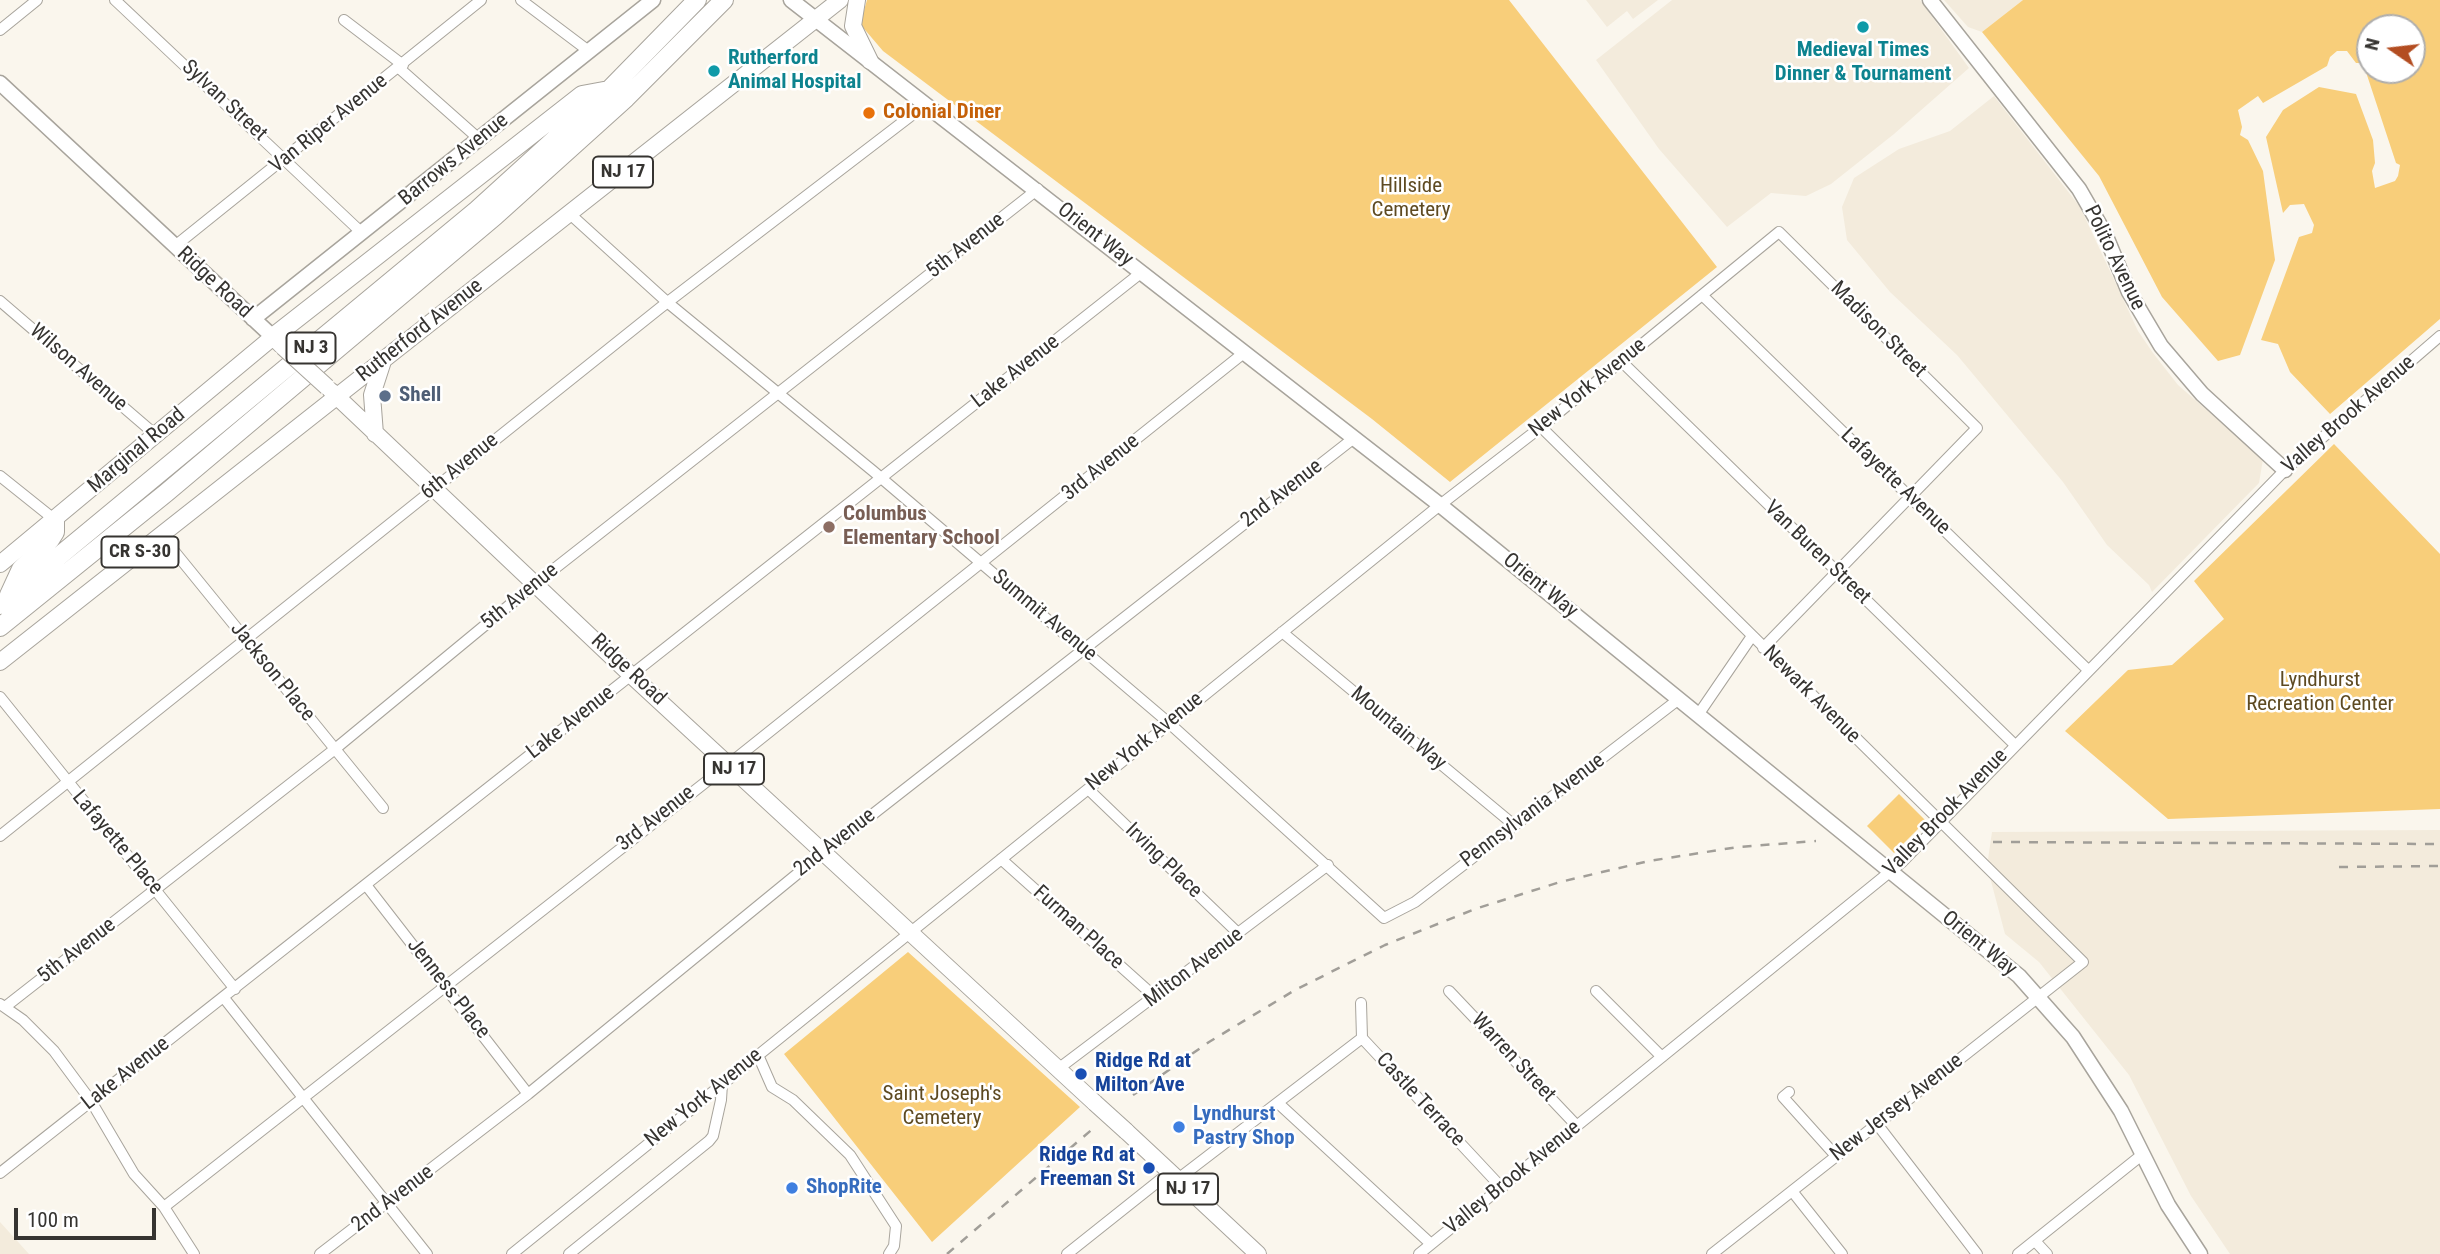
<!DOCTYPE html>
<html>
<head>
<meta charset="utf-8">
<style>
	body { margin:0 }
	#map { position:relative; width:2440px; height:1254px; overflow:hidden; background:#faf6ed; font-family:"Roboto Condensed",sans-serif }
	canvas { display:block }
	.north { position:absolute; left:2356px; top:14px; width:70px; height:70px; box-sizing:border-box; background:#fff; border:2px solid #afaead; border-radius:50%; rotate:284deg; font-size:19px; font-weight:700; line-height:28px; text-align:center; color:#363431 }
	.north::after { content:''; display:block; margin:auto; width:24px; height:32px; background:#b34d21; clip-path:polygon(50% 0,100% 100%,50% 72%,0 100%) }
	.scale { position:absolute; left:14px; top:1208px; width:142px; height:32px; box-sizing:border-box; border:4px solid #363431; border-top:0; padding-left:9px; font-size:21px; line-height:24px; white-space:nowrap; color:#363431; -webkit-text-stroke:5px #fff; paint-order:stroke }
</style>
</head>
<body>
<div id="map">
<canvas width="2440" height="1254"></canvas>
<div class="north">N</div>
<div class="scale">100 m</div>
</div>
<script>
const c = document.querySelector('canvas').getContext('2d');
c.lineJoin = 'round';
function fill(path, color) { c.fillStyle = color; c.fill(path, 'evenodd'); }
const poly = rows => new Path2D(rows.map(r => 'M' + r).join(''));
function strokePath(path, color, width, dash) { c.strokeStyle = color; c.lineWidth = width; c.lineCap = dash ? 'butt' : 'round'; c.setLineDash(dash || []); c.stroke(path); }
function write(font, color, halo, rows, align = 'center') {
  c.font = font + ' "Roboto Condensed",sans-serif'; c.lineWidth = 5; c.setLineDash([]); c.textBaseline = 'middle'; c.strokeStyle = halo; c.fillStyle = color; for (const [text, x, y, turn = 0] of rows) {
    c.save(); c.translate(x, y); c.rotate((+turn || 0) * Math.PI / 180); c.textAlign = isNaN(turn) ? turn : align; if (halo) c.strokeText(text, 0, 0); c.fillText(text, 0, 0); c.restore();
  }
}
const built = poly([
	[1586,0,1658,0,1633,19,1627,11,1607,27],
	[1672,0,1920,0,1969,68,1894,134,1831,184,1806,196,1771,193,1727,227,1659,149,1596,60],
	[1944,0,2023,0,1982,32,1968,27],
	[1994,96,2080,207,2138,331,2153,353,2178,385,2263,459,2259,483,2152,592,2149,585,2107,545,2063,482,1957,355,1890,292,1847,240,1842,207,1854,178,1899,149,1950,131],
	[2440,830,2440,1254,2230,1254,2191,1196,2129,1075,2039,962,2005,934,1987,866,1992,832],
	[0,1222,29,1254,0,1254]
]);
const green = poly([
	[867,0,1509,0,1717,267,1450,482,1372,419,883,51,860,24],
	[2023,0,2440,0,2440,319,2330,414,2290,372,2278,344,2261,340,2299,237,2312,233,2314,225,2304,204,2290,205,2283,213,2266,137,2283,110,2319,87,2356,94,2373,140,2375,163,2372,171,2375,188,2395,181,2398,176,2400,165,2396,163,2363,63,2356,63,2347,51,2337,51,2330,57,2327,66,2263,103,2258,96,2238,110,2242,127,2240,135,2248,140,2263,171,2275,260,2240,355,2218,361,2162,297,2099,176,1982,32],
	[2370,28,2412,28,2412,70,2370,70],
	[2334,444,2440,554,2440,809,2168,819,2065,731,2128,670,2172,665,2224,619,2194,581],
	[1899,794,1926,821,1894,853,1867,826],
	[908,952,1080,1107,932,1242,784,1054]
]);
const street = poly([
	[115,0,362,233],
	[521,0,590,52],
	[344,20,403,65],
	[0,30,37,0],
	[399,68,479,139],
	[570,214,667,302,873,471,1169,723,1384,918,1415,902,1679,699],
	[175,246,481,0],
	[1702,295,2088,670],
	[0,301,157,436],
	[1621,361,2014,744],
	[1541,427,2083,962,1712,1254],
	[0,476,55,520],
	[161,535,383,808],
	[1282,632,1514,825],
	[0,697,235,989],
	[1698,715,1752,636],
	[1088,789,1239,934],
	[0,836,660,308,925,105],
	[1001,859,1155,997],
	[366,885,528,1094],
	[1449,991,1577,1126],
	[1596,991,1662,1057],
	[224,998,427,1254],
	[1361,1003,1362,1038,1502,1188],
	[0,1004,23,1020,54,1051,91,1101,134,1174,164,1207,194,1254],
	[5,1007,335,749,535,584,1038,189],
	[758,1055,772,1087,793,1100,850,1155,896,1226,894,1246,889,1254],
	[1058,1069,1328,865],
	[1789,1092,1783,1097,1836,1156],
	[1278,1103,1431,1244],
	[1877,1124,1977,1254],
	[0,1173,1142,272],
	[1178,1179,1362,1038],
	[1792,1191,1842,1254],
	[164,1207,739,756,1245,352],
	[2035,1241,2047,1254],
	[320,1254,528,1094,813,861,1354,438],
	[512,1254,1440,505,1541,427,1779,232,1977,428,1763,648],
	[569,1254,709,1141,713,1136,721,1100,722,1084],
	[1067,1254,1170,1172],
	[1419,1254,1902,862,2285,470,2440,336],
	[2018,1254,2143,1154]
]);
const secondary = poly([
	[791,0,1440,505,2019,976,2073,1037,2121,1111,2168,1205,2200,1254],
	[1930,0,2079,189,2105,234,2129,292,2161,346,2202,394,2285,470],
	[0,83,273,337],
	[253,319,653,0]
]);
const primary = poly([
	[857,0,853,26,870,61],
	[331,391,631,675,1095,1103],
	[375,434,372,395,383,361],
	[0,564,273,337,281,345],
	[0,662,840,0],
	[1126,1131,1258,1254]
]);
const highway = poly([
	[273,337,582,95,609,90],
	[9,595,21,569,50,540,55,532,55,520],
	[0,605,477,210,609,90,697,0],
	[0,627,166,493,495,216,626,98,724,0]
]);
const rail = poly([
	[1993,842,2440,844],
	[2339,867,2440,866],
	[1133,1095,1209,1042,1295,990,1385,945,1475,909,1560,882,1649,861,1738,847,1816,841],
	[947,1254,1096,1126]
]);
const primaryBridge = poly([
	[283,347,327,387],
	[1095,1103,1126,1131]
]);
const markers = [
	[1863,27,7,"#0f9aa8"],
	[714,71,7,"#0f9aa8"],
	[869,113,7,"#e8710a"],
	[385,396,7,"#5c6f8a"],
	[829,527,7,"#8d6e63"],
	[1081,1074,7,"#1a4fb4"],
	[1179,1127,7,"#3f7fe0"],
	[1149,1168,7,"#1a4fb4"],
	[792,1188,7,"#3f7fe0"]
];
const shields = [
	[623,172,60],
	[311,348,49],
	[140,552,77],
	[734,769,60],
	[1188,1189,60]
];
const shieldNames = [
	["NJ 17",623,172],
	["NJ 3",311,348],
	["CR S-30",140,552],
	["NJ 17",734,769],
	["NJ 17",1188,1189]
];
const cultureNames = [
	["Medieval Times",1863,51],
	["Dinner & Tournament",1863,75],
	["Rutherford",728,59,"left"],
	["Animal Hospital",728,83,"left"]
];
const streetNames = [
	["Sylvan Street",224,101,43],
	["Van Riper Avenue",329,124,-39],
	["Barrows Avenue",454,160,-39],
	["Orient Way",1095,235,38],
	["5th Avenue",966,246,-38],
	["Polito Avenue",2114,258,64],
	["Ridge Road",214,283,43],
	["Madison Street",1878,330,45],
	["Rutherford Avenue",420,331,-38],
	["Wilson Avenue",78,368,41],
	["Lake Avenue",1016,372,-38],
	["New York Avenue",1588,388,-39],
	["Valley Brook Avenue",2349,415,-41],
	["Marginal Road",137,451,-40],
	["6th Avenue",460,467,-39],
	["3rd Avenue",1101,468,-39],
	["Lafayette Avenue",1895,482,44],
	["2nd Avenue",1282,494,-38],
	["Van Buren Street",1817,553,44],
	["Orient Way",1540,586,39],
	["5th Avenue",520,597,-39],
	["Summit Avenue",1044,616,40],
	["Ridge Road",628,670,43],
	["Jackson Place",272,672,51],
	["Newark Avenue",1811,695,45],
	["Lake Avenue",571,723,-38],
	["Mountain Way",1398,729,40],
	["New York Avenue",1145,742,-39],
	["Pennsylvania Avenue",1533,811,-37],
	["Valley Brook Avenue",1946,813,-46],
	["3rd Avenue",656,819,-38],
	["Lafayette Place",117,843,50],
	["2nd Avenue",835,843,-38],
	["Irving Place",1163,861,44],
	["Furman Place",1078,928,42],
	["Orient Way",1979,944,39],
	["5th Avenue",77,951,-38],
	["Milton Avenue",1194,968,-37],
	["Jenness Place",448,989,52],
	["Warren Street",1513,1058,47],
	["Lake Avenue",126,1074,-38],
	["New York Avenue",704,1098,-39],
	["Castle Terrace",1420,1100,47],
	["New Jersey Avenue",1897,1108,-38],
	["Valley Brook Avenue",1513,1178,-39],
	["2nd Avenue",393,1199,-37]
];
const foodNames = [
	["Colonial Diner",883,113]
];
const parkNames = [
	["Hillside",1411,187],
	["Cemetery",1411,211],
	["Lyndhurst",2320,681],
	["Recreation Center",2320,705],
	["Saint Joseph's",942,1095],
	["Cemetery",942,1119]
];
const serviceNames = [
	["Shell",399,396]
];
const educationNames = [
	["Columbus",843,515],
	["Elementary School",843,539]
];
const transitNames = [
	["Ridge Rd at",1095,1062],
	["Milton Ave",1095,1086],
	["Ridge Rd at",1135,1156,"right"],
	["Freeman St",1135,1180,"right"]
];
const shopNames = [
	["Lyndhurst",1193,1115],
	["Pastry Shop",1193,1139],
	["ShopRite",806,1188]
];
fill(built, '#f3ebdc');
fill(green, '#f8ce7a');
strokePath(street, '#a8a49c', 12);
strokePath(secondary, '#a8a49c', 17);
strokePath(primary, '#a8a49c', 18);
strokePath(highway, '#a8a49c', 20);
strokePath(street, '#fff', 10);
strokePath(secondary, '#fff', 14);
strokePath(primary, '#fff', 16);
strokePath(highway, '#fff', 18);
strokePath(rail, '#a19e98', 2.5, [9, 9]);
strokePath(primaryBridge, '#a8a49c', 18, []);
strokePath(primaryBridge, '#fff', 16);
for (const [x, y, r, color] of markers) { const dot = new Path2D(); dot.arc(x, y, r, 0, 2 * Math.PI); c.fillStyle = color; c.fill(dot); strokePath(dot, '#fff', 2.5); }
for (const [x, y, w] of shields) { const box = new Path2D(); box.roundRect(x - w / 2, y - 15.5, w, 31, 5); c.fillStyle = '#fff'; c.fill(box); strokePath(box, '#363431', 2); }
write('bold 19px', '#363431', null, shieldNames);
write('bold 21px', '#0d838f', '#fff', cultureNames);
write('21px', '#363431', '#fff', streetNames);
write('bold 21px', '#c56008', '#fff', foodNames, 'left');
write('21px', '#5e4a21', '#fff', parkNames);
write('bold 21px', '#4e5e75', '#fff', serviceNames, 'left');
write('bold 21px', '#785e54', '#fff', educationNames, 'left');
write('bold 21px', '#164399', '#fff', transitNames, 'left');
write('bold 21px', '#366cbe', '#fff', shopNames, 'left');
</script>
</body>
</html>
